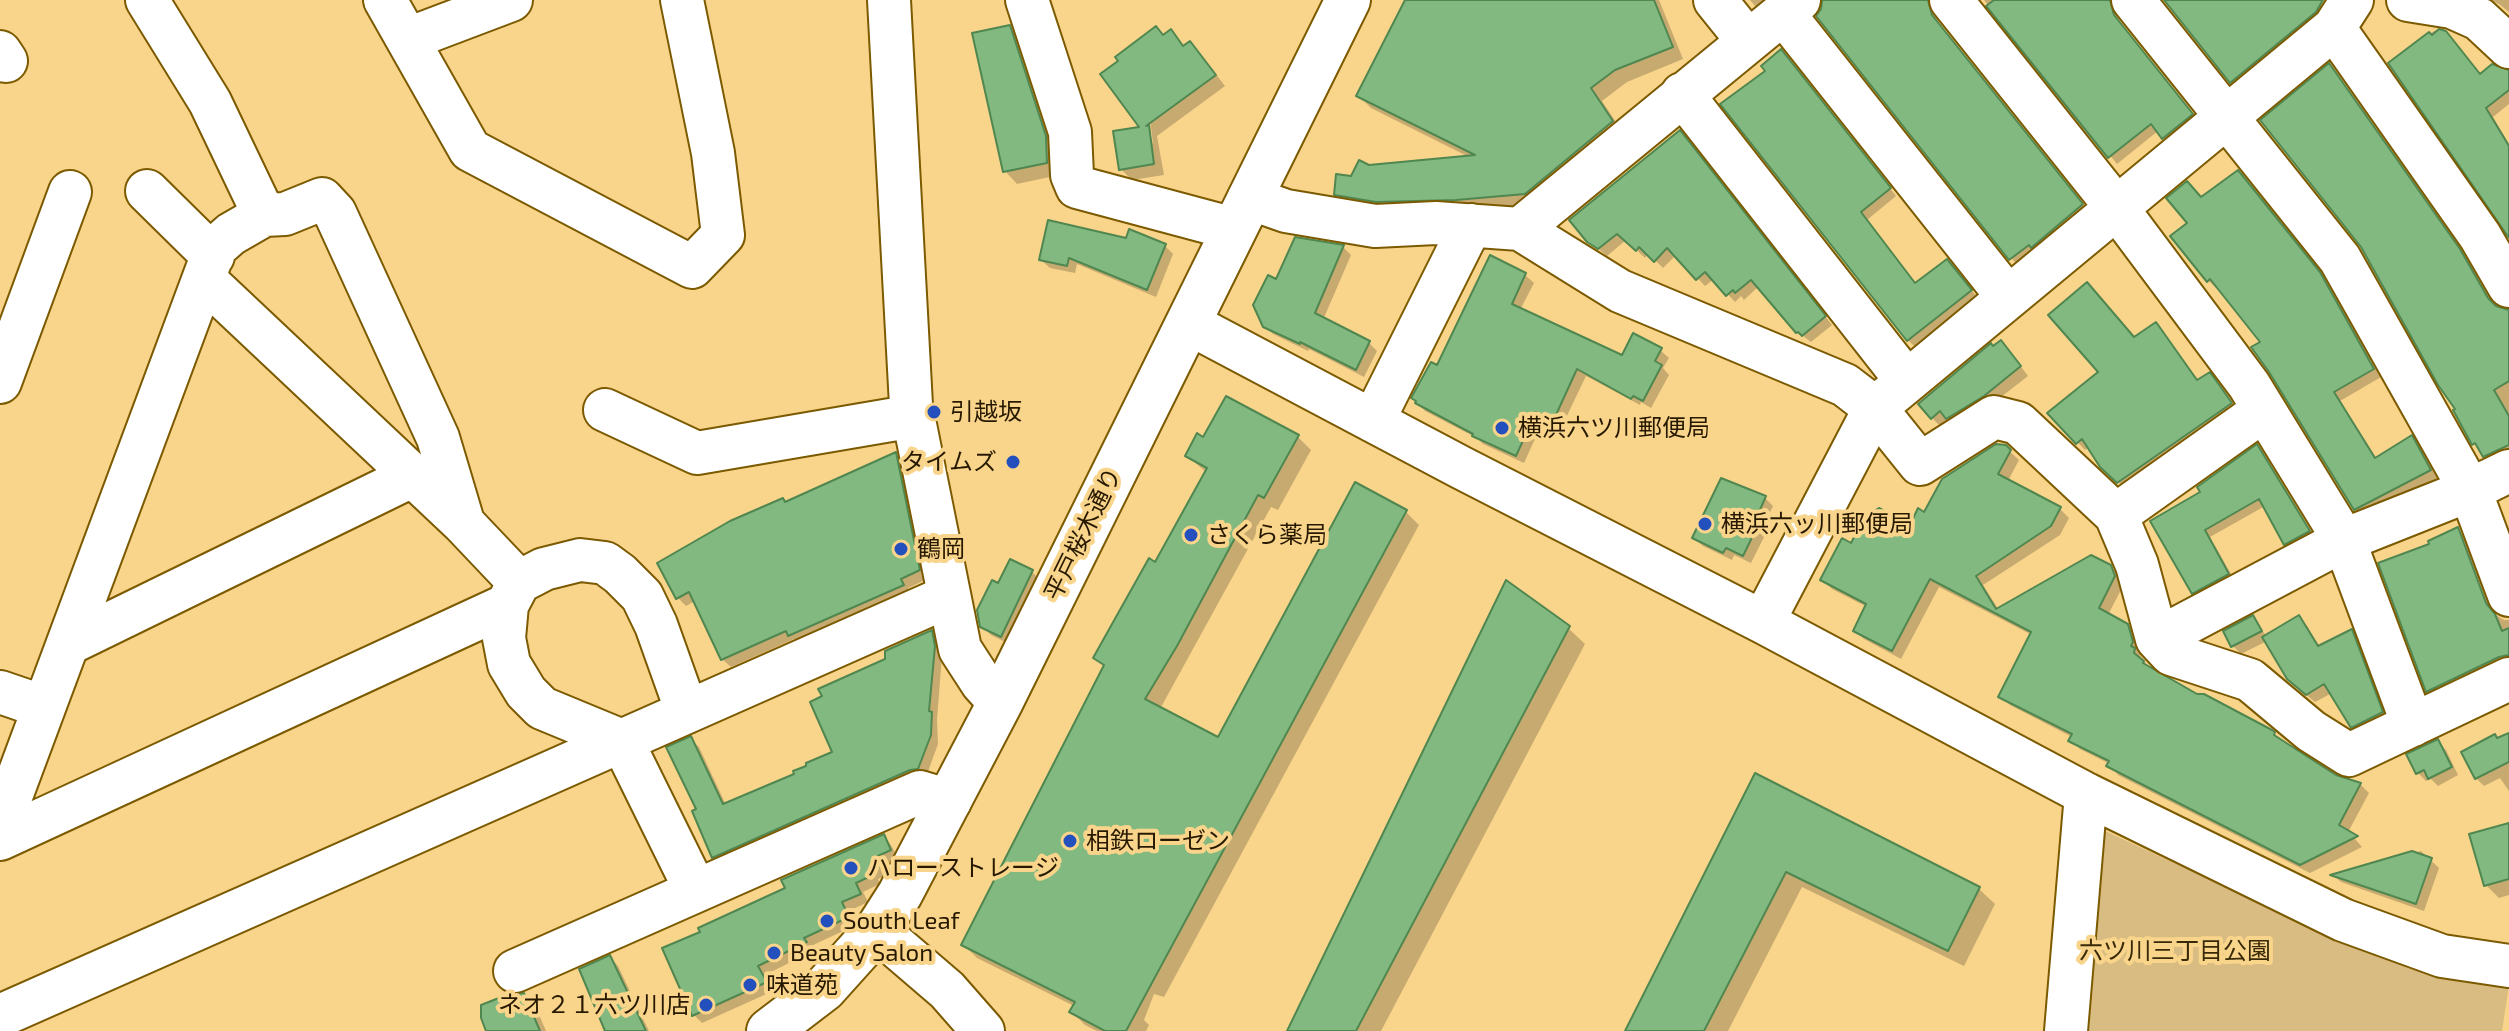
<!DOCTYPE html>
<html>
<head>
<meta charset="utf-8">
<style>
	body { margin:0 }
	canvas { display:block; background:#f9d48b }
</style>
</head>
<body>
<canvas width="2509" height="1031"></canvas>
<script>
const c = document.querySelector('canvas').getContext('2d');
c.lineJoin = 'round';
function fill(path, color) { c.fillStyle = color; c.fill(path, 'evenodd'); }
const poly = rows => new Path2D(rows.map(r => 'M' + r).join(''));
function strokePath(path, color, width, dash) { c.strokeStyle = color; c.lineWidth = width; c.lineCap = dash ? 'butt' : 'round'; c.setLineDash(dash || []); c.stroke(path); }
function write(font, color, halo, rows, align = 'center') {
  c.font = font + ' "Exo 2","Noto Sans JP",sans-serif'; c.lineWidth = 8; c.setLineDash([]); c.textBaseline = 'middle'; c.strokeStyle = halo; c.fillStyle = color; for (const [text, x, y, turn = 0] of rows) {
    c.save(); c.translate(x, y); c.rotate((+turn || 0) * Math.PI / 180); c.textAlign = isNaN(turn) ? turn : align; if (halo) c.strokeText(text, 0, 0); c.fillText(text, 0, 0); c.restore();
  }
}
const green = poly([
	[2103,830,2342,941,2413,970,2509,985,2502,1031,2088,1031]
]);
const shadow = poly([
	[1406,0,1659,0,1683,59,1627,82,1602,101,1624,134,1537,205,1390,213,1348,206,1336,194,1352,178,1369,167,1471,158,1371,108,1359,96],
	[1750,0,1777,0,1761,13],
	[1824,0,1936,0,1934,12,1939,25,2089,213,2018,266,1819,16],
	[1984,0,2117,0,2116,13,2121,24,2199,122,2171,145,2158,131,2117,164],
	[2166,0,2317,0,2327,13,2239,89],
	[2490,0,2509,0,2509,12,2499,4],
	[1009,27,1022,40,1058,150,1059,175,1017,184,1005,171],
	[2434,31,2445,33,2481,75,2509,74,2509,104,2493,117,2509,144,2509,234,2391,63],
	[1171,32,1185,47,1190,44,1201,55,1225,86,1157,136,1164,175,1132,180,1121,169,1142,128,1164,37],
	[1146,119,1150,119,1153,144,1149,139],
	[1788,59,1896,196,1867,220,1916,285,1954,269,1978,298,1915,347,1908,340],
	[2329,66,2467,259,2496,308,2509,312,2509,456,2492,464,2474,444,2458,410],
	[1687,140,1832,325,1811,342,1798,332,1759,286,1744,300,1741,296,1735,302,1714,279,1705,286,1676,255,1663,268,1648,253,1645,258,1626,240,1607,256,1589,241],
	[2245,180,2327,283,2381,377,2340,401,2377,459,2411,438,2419,446,2437,478,2363,517,2356,509,2262,342,2219,286,2216,288,2209,281,2173,237,2189,224,2201,199],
	[1165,246,1173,254,1156,297,1077,264,1075,273,1050,268,1041,260],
	[1343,247,1351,255,1323,320,1369,343,1377,351,1364,377,1309,349,1308,351,1273,334,1264,326,1277,282],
	[1491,258,1525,275,1534,283,1520,310,1622,358,1660,350,1669,358,1663,368,1669,375,1651,408,1641,402,1640,405,1586,376,1563,424,1559,423,1558,426,1544,419,1524,463,1483,444,1477,438,1425,411,1417,403,1438,368],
	[2156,324,2198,382,2217,382,2238,412,2126,489,2102,466,2089,447,2085,450,2050,413,2101,372,2135,339],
	[2009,351,2028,376,1992,404,1956,426,1948,418,1940,426,1932,418],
	[1298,437,1311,450,1278,510,1271,507,1160,709,1219,740,1406,512,1419,525,1164,997,1154,994,1144,1020,1149,1025,1146,1031,1097,1031,1085,1025,1072,1012,1074,1006,977,958,964,945,1105,667,1095,658,1156,564,1206,472,1187,456,1204,440],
	[2005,447,2019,460,2008,481,2060,509,2069,518,2060,535,1983,585,1999,610,2110,567,2120,576,2123,586,2108,615,2127,625,2136,635,2140,655,2150,670,2197,696,2271,732,2284,744,2335,777,2360,784,2369,793,2346,836,2355,839,2362,847,2310,873,2118,775,2110,764,2080,749,2071,740,2072,737,2010,705,2001,696,2032,635,1939,587,1901,659,1864,639,1855,630,1867,607,1832,589,1823,580,1852,546,1910,527],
	[2257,447,2315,538,2292,550,2285,544,2265,506,2210,537,2235,581,2200,599,2193,592,2203,493],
	[896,454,904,463,927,579,908,588,910,593,798,643,794,639,731,667,722,659,695,601,686,606,678,598,786,504],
	[1765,498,1773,506,1763,527,1767,531,1751,563,1734,555,1732,560,1703,546,1694,538],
	[2458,531,2466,539,2494,614,2504,620,2509,620,2509,664,2436,698,2428,691,2381,565],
	[1032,572,1040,580,1009,644,991,635,982,626,999,586],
	[2253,618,2267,637,2299,618,2307,626,2320,647,2351,631,2359,639,2390,721,2361,735,2352,726,2332,693,2315,702,2297,687,2267,641,2241,654,2233,646],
	[1568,628,1585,644,1381,1031,1291,1031],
	[931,632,939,640,942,655,937,720,938,744,926,777,722,865,714,856,698,810,690,739,699,747,726,805,797,775,835,753,887,660],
	[2509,735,2509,791,2500,778,2484,786,2476,778,2498,740],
	[2438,742,2446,750,2458,775,2438,786,2431,779,2426,781,2418,773,2409,755],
	[1756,776,1978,888,1995,904,1964,966,1802,887,1728,1031,1627,1031],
	[2509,825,2509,895,2499,898,2486,885],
	[883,837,891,845,898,858,885,864,889,874,878,879,880,884,863,892,868,902,849,911,856,925,811,946,813,951,765,975,773,991,702,1023,694,1015,788,889],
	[2421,851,2439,868,2424,911,2341,882,2334,876],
	[610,957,618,966,649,1031,607,1031],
	[523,995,536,1008,546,1031,488,1031]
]);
const building = poly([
	[1405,0,1654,0,1673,47,1615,70,1591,88,1613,121,1525,194,1456,200,1376,202,1334,195,1336,174,1351,176,1359,160,1369,165,1475,155,1356,96,1405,0],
	[1822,0,1928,0,1932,15,2083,204,2031,248,2029,245,2009,260,1816,16,1821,9,1822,0],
	[1994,0,2110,0,2114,15,2193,114,2162,139,2151,124,2108,158,1986,6,1994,0],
	[2164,0,2323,0,2316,12,2230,83,2164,0],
	[1010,25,1046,136,1047,163,1003,172,972,33,1010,25],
	[1156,26,1163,35,1171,29,1183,46,1190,41,1216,75,1146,126,1149,125,1154,164,1119,170,1113,131,1139,127,1100,74,1118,61,1115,57,1156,26],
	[2439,29,2446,31,2480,74,2492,64,2509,70,2509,90,2486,108,2509,146,2509,238,2388,63,2429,32,2432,35,2439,29],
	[1781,49,1891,188,1861,212,1915,283,1947,259,1972,290,1907,341,1720,104,1765,71,1761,66,1781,49],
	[2329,63,2460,249,2488,298,2496,306,2509,310,2509,381,2494,390,2509,416,2509,445,2483,457,2475,443,2472,445,2453,410,2455,409,2438,385,2361,247,2260,120,2329,63],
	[1680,130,1826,316,1802,336,1798,332,1796,333,1751,280,1735,293,1733,290,1726,296,1705,272,1696,280,1667,248,1654,262,1639,247,1636,251,1617,234,1598,249,1587,242,1569,220,1680,130],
	[2238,170,2320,272,2374,369,2334,392,2375,458,2412,435,2431,470,2354,510,2269,372,2251,347,2260,342,2210,279,2207,282,2170,236,2187,223,2166,198,2187,181,2201,197,2238,170],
	[1048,220,1126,238,1129,229,1166,244,1147,290,1069,258,1067,266,1039,260,1048,220],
	[1295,237,1344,245,1315,313,1370,341,1356,370,1300,342,1300,344,1263,327,1253,305,1268,275,1276,279,1295,237],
	[1490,255,1526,273,1512,304,1622,355,1633,333,1662,348,1655,361,1662,365,1643,401,1633,396,1631,399,1577,369,1555,417,1551,416,1550,419,1536,412,1516,456,1472,436,1473,434,1415,403,1416,401,1411,398,1431,362,1437,365,1490,255],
	[2087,282,2134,337,2156,322,2197,380,2210,372,2232,403,2117,483,2100,467,2082,439,2076,444,2047,413,2098,372,2048,315,2087,282],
	[2001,340,2021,366,1984,396,1946,419,1940,411,1931,419,1918,404,1991,343,1993,346,2001,340],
	[1226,396,1299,435,1264,498,1258,495,1177,646,1145,699,1218,737,1355,482,1407,510,1126,1031,1105,1031,1069,1012,1075,1002,961,945,1104,665,1093,658,1149,558,1155,562,1207,468,1185,456,1197,433,1203,437,1226,396],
	[1996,444,2006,445,2011,450,1998,474,2061,507,2051,526,1976,576,1996,609,2091,555,2111,565,2115,576,2099,608,2128,624,2133,642,2131,646,2135,648,2134,653,2144,661,2143,663,2197,694,2204,694,2272,730,2275,732,2274,735,2336,775,2361,783,2339,825,2358,836,2300,865,2106,766,2109,761,2068,741,2072,734,1998,697,2031,632,1930,579,1892,651,1853,631,1866,604,1820,580,1842,538,1851,543,1865,516,1879,508,1910,525,1918,508,1924,512,1942,479,1996,444],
	[2257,444,2310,531,2284,545,2259,499,2205,530,2229,574,2192,594,2150,521,2200,492,2197,487,2257,444],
	[896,452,920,570,901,579,904,585,788,636,786,631,721,660,689,592,676,599,657,563,730,521,783,498,785,502,896,452],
	[1721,478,1766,496,1756,519,1760,521,1743,556,1726,548,1723,553,1692,538,1721,478],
	[2458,527,2486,603,2495,614,2502,631,2509,628,2509,655,2499,657,2426,692,2378,563,2429,544,2428,541,2458,527],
	[1010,559,1033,570,1001,637,980,627,977,610,992,580,998,583,1010,559],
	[1506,580,1570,626,1356,1031,1287,1031,1506,580],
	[2253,615,2262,631,2231,647,2223,631,2253,615],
	[2299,615,2318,646,2352,629,2383,712,2351,728,2324,684,2306,695,2287,679,2262,637,2299,615],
	[932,630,935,646,929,711,932,712,931,735,918,769,910,770,712,858,692,811,696,809,666,747,691,736,723,804,794,774,793,771,806,766,806,763,832,752,810,702,822,696,818,689,885,659,885,651,932,630],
	[2509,733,2509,762,2475,779,2461,752,2495,734,2497,738,2509,733],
	[2438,739,2452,767,2428,779,2424,770,2416,774,2406,754,2438,739],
	[1755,773,1980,887,1948,951,1786,872,1704,1031,1625,1031,1755,773],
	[2509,823,2509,879,2484,886,2469,834,2509,823],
	[884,834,891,850,878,856,882,865,871,871,873,875,856,883,861,894,842,902,849,917,804,938,807,942,758,966,767,982,692,1016,662,948,700,932,698,928,785,888,781,880,884,834],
	[2412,851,2432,858,2416,904,2330,875,2412,851],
	[610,955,646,1031,605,1031,579,969,610,955],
	[524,993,540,1031,486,1031,481,1018,481,1005,509,994,524,993]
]);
const minor = poly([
	[385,0,470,150,692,267,723,235,713,153,682,0],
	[889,0,911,405,960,649,982,683,1000,703],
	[1027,0,1070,132,1072,175,1077,187,1234,229],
	[1715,0,1748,41],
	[1951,0,2116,207,2249,385,2344,540,2413,725],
	[2133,0,2340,259,2470,490,2509,595],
	[2408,0,2452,7,2479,19,2509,47],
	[1783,13,2007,296],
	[2334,28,2480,236,2509,286],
	[408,39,511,0],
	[0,52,6,61],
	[1682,94,1906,380],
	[147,191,213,256],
	[1249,198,1286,211,1375,226,1436,223,1520,229,1620,291,1845,385,1875,408,1920,464,1994,417,2018,423,2116,515,2137,565,2157,639,2171,654,2250,680,2311,731,2349,755,2509,679],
	[264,215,285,214,322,199,335,213,438,438,463,522],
	[1520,229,1799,0],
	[204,279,463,523,519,582],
	[1188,323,1462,468,1763,622,2086,794,2343,920,2442,956,2509,966],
	[0,382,70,192],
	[605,410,697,453,914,416],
	[1373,421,1471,225],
	[2116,515,2264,410],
	[1763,622,1875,408,2334,28,2352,0],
	[2157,639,2344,540,2470,490,2509,471],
	[68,644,412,476],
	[0,692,44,707],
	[687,712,656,625,642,596,620,574,605,563,580,560,544,569,519,582,507,605,504,638,509,664,526,692,542,708,622,741,696,891],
	[0,826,215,248,231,234,264,215,210,102,147,0],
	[0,839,507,605],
	[877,930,947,990,983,1031],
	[515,971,920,792,950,801],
	[0,1016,949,596],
	[2066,1031,2086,794]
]);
const major = poly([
	[769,1031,824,989,877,930,900,894,1000,703,1348,0]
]);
const markers = [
	[934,412,8,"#2350bd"],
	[1502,428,8,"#2350bd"],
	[1013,462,8,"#2350bd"],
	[1705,524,8,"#2350bd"],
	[1191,535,8,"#2350bd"],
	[901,549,8,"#2350bd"],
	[1070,841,8,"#2350bd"],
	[851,868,8,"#2350bd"],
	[827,921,8,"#2350bd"],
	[774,953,8,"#2350bd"],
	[750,985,8,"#2350bd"],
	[706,1005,8,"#2350bd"]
];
const poiNames = [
	["引越坂",950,412],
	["横浜六ツ川郵便局",1518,428],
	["タイムズ",997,462,"right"],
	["横浜六ッ川郵便局",1721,524],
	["さくら薬局",1207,535],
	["鶴岡",917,549],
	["相鉄ローゼン",1086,841],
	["ハローストレージ",867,868],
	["South Leaf",843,921],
	["Beauty Salon",790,953],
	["味道苑",766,985],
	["ネオ２１六ツ川店",690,1005,"right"]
];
const streetNames = [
	["平戸桜木通り",1083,534,-64]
];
const parkNames = [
	["六ツ川三丁目公園",2175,951]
];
fill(green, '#d9bc81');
fill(shadow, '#0003');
fill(building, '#82b981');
strokePath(building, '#508750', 2);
strokePath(minor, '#7b5a00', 46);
strokePath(major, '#7b5a00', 48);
strokePath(minor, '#fff', 42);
strokePath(major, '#fff', 44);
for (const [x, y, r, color] of markers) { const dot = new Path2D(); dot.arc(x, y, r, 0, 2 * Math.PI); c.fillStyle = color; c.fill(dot); strokePath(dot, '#f9d48b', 3); }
write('24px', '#271900', '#f9d48b', poiNames, 'left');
write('24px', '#271900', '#f9d48b', streetNames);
write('24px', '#382908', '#f9d48b', parkNames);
</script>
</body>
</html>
